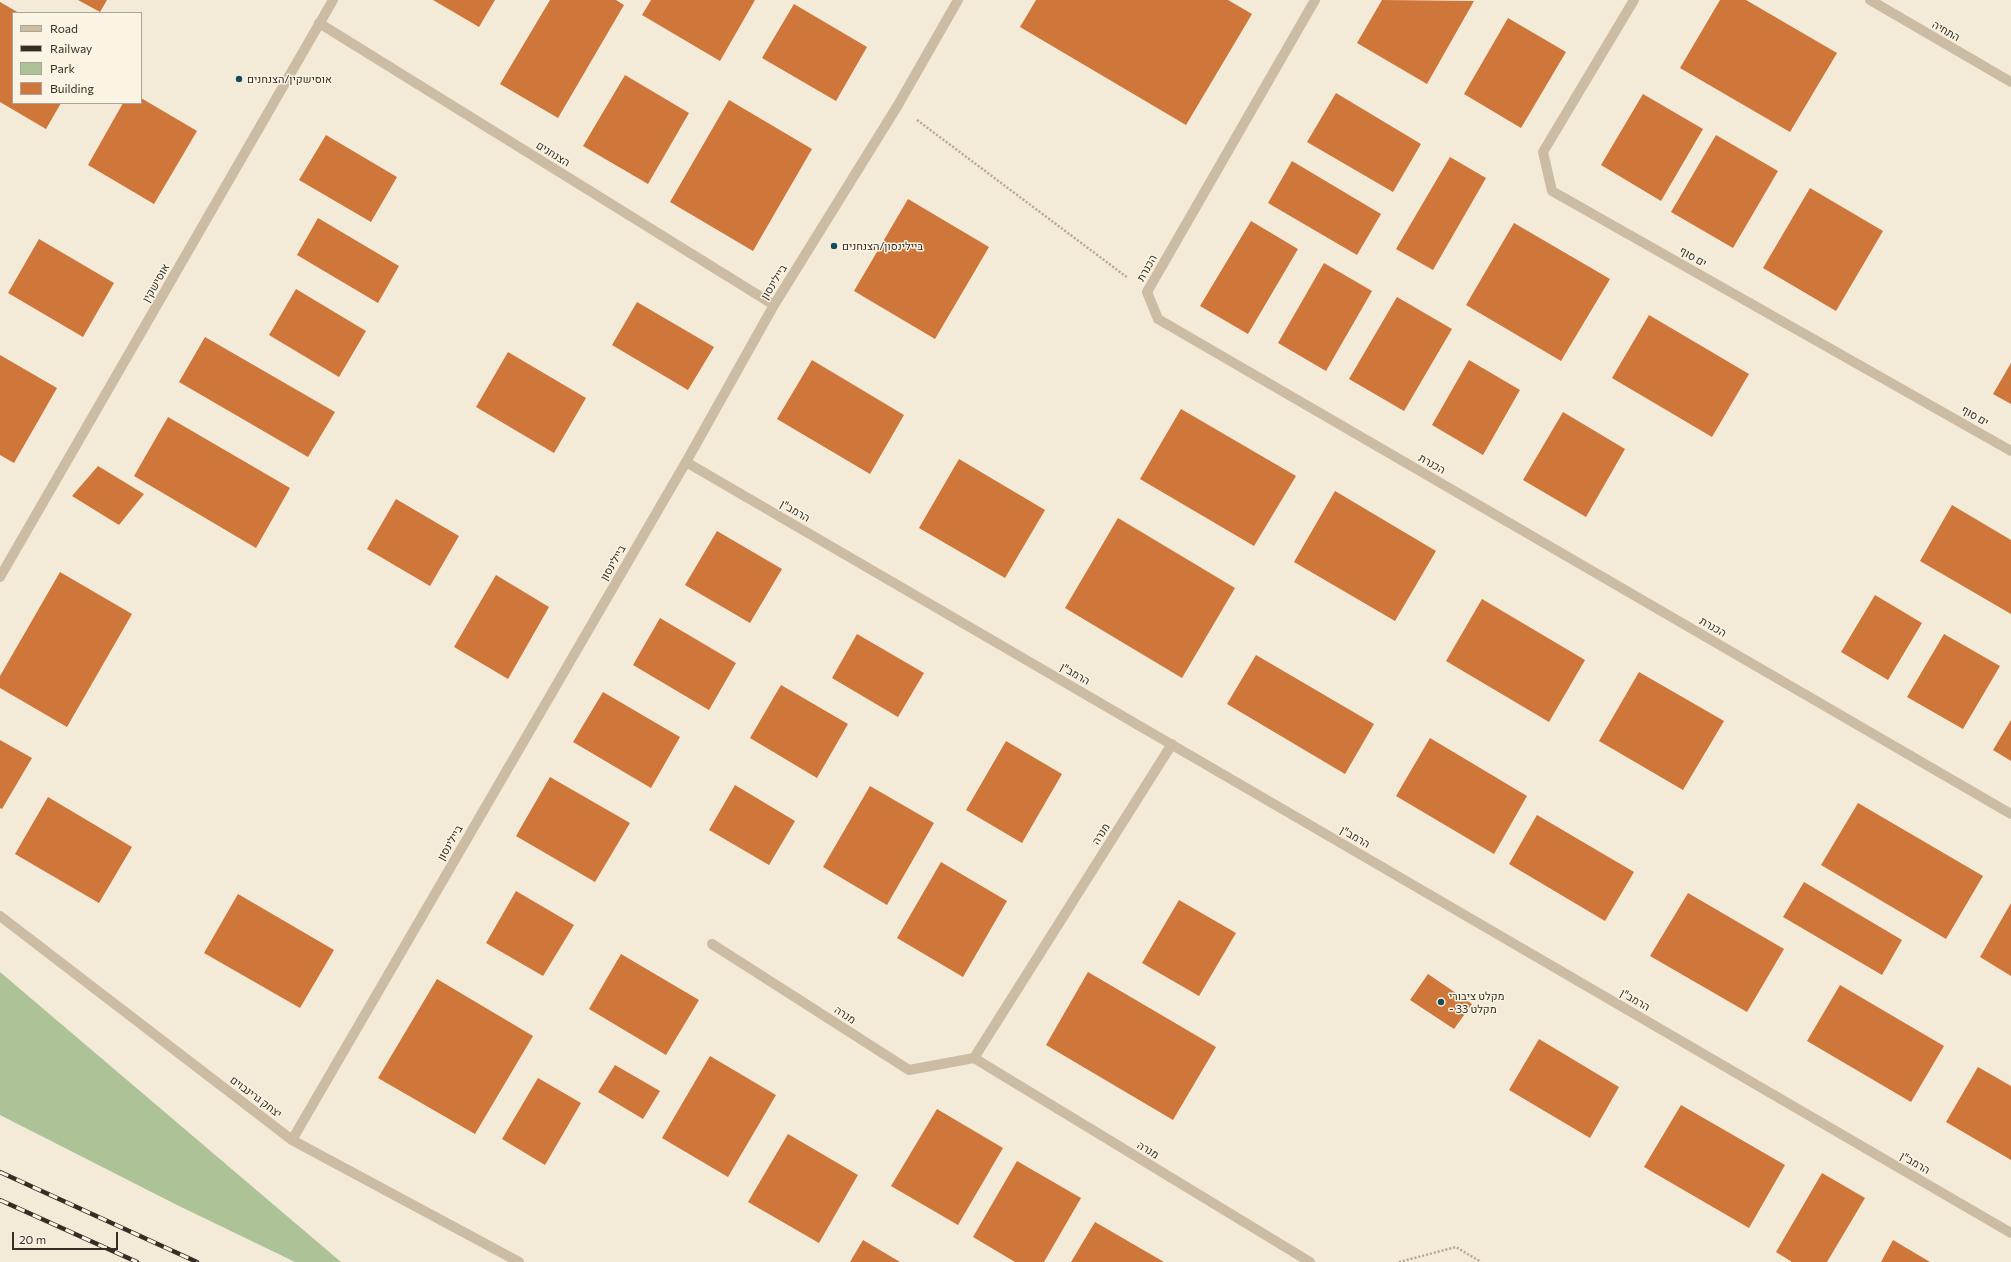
<!DOCTYPE html>
<html>
<head>
<meta charset="utf-8">
<style>
	body { margin:0 }
	#map { position:relative; width:2011px; height:1262px; overflow:hidden; background:#f3ead8; font-family:Commissioner,sans-serif }
	canvas { display:block }
	.legend { position:absolute; left:12px; top:12px; width:130px; height:92px; box-sizing:border-box; background:#faf4e4; border:1px solid #aca498; margin:0; padding:5px 7px; list-style:none; font-size:12px; color:#362d25 }
	.legend li { display:flex; align-items:center; gap:8px; height:20px }
	.legend b { width:20px; border:1px solid #aca498 }
	.scale { position:absolute; left:12px; top:1232px; width:106px; height:18px; box-sizing:border-box; border:2px solid #362d25; border-top:0; padding-left:5px; font-size:12px; line-height:14px; white-space:nowrap; color:#362d25; -webkit-text-stroke:3px #faf4e4; paint-order:stroke }
</style>
</head>
<body>
<div id="map">
<canvas width="2011" height="1262"></canvas>
<ul class="legend">
<li><b style="height:5px;background:#ccbca3"></b>Road</li>
<li><b style="height:5px;background:#362d25"></b>Railway</li>
<li><b style="height:11px;background:#adc397"></b>Park</li>
<li><b style="height:11px;background:#cf763a"></b>Building</li>
</ul>
<div class="scale">20 m</div>
</div>
<script>
const c = document.querySelector('canvas').getContext('2d');
c.lineJoin = 'round';
function fill(path, color) { c.fillStyle = color; c.fill(path, 'evenodd'); }
const poly = rows => new Path2D(rows.map(r => 'M' + r).join(''));
function strokePath(path, color, width, dash) { c.strokeStyle = color; c.lineWidth = width; c.lineCap = dash ? 'butt' : 'round'; c.setLineDash(dash || []); c.stroke(path); }
function write(font, color, halo, rows, align = 'center') {
  c.font = font + ' Commissioner,Heebo,sans-serif'; c.lineWidth = 3; c.setLineDash([]); c.textBaseline = 'middle'; c.strokeStyle = halo; c.fillStyle = color; for (const [text, x, y, turn = 0] of rows) {
    c.save(); c.translate(x, y); c.rotate((+turn || 0) * Math.PI / 180); c.textAlign = isNaN(turn) ? turn : align; if (halo) c.strokeText(text, 0, 0); c.fillText(text, 0, 0); c.restore();
  }
}
const green = poly([
	[0,972,341,1262,295,1262,177,1205,0,1115]
]);
const building = poly([
	[78,0,107,0,100,12],
	[433,0,495,0,479,27],
	[550,0,616,0,624,5,558,118,500,84],
	[651,0,755,0,720,61,642,15],
	[1036,0,1228,0,1252,14,1186,125,1020,27],
	[1382,0,1474,1,1427,84,1357,43],
	[1720,0,1746,0,1837,53,1790,132,1680,68],
	[0,2,19,13,13,13,13,103,61,103,46,129,0,102],
	[794,4,867,47,836,101,762,58],
	[1508,18,1566,52,1521,128,1464,94],
	[625,75,689,113,648,184,583,146],
	[1336,93,1421,144,1393,192,1307,142],
	[1643,94,1703,129,1661,201,1601,165],
	[141,98,197,131,154,204,88,165,123,103,141,103],
	[729,100,812,149,753,251,670,202],
	[326,135,397,177,371,222,299,180],
	[1716,135,1778,171,1733,248,1671,212],
	[1450,157,1486,178,1433,270,1396,249],
	[1292,161,1381,214,1357,255,1268,203],
	[1810,188,1883,231,1836,311,1763,268],
	[908,199,989,247,935,339,854,291],
	[318,218,399,266,378,303,297,255],
	[1251,221,1298,249,1248,334,1200,306],
	[1514,223,1610,279,1561,361,1466,305],
	[39,239,114,283,83,337,8,293],
	[1324,263,1372,291,1326,371,1278,343],
	[296,289,366,331,339,377,269,335],
	[1397,297,1452,329,1404,411,1349,379],
	[637,302,714,347,688,390,612,345],
	[1649,315,1749,374,1712,437,1612,378],
	[205,337,335,412,308,457,179,382],
	[508,352,586,398,554,453,476,407],
	[0,355,57,388,14,463,0,455],
	[812,360,904,415,870,474,777,419],
	[1469,360,1520,390,1483,455,1432,425],
	[2011,363,2011,404,1993,394],
	[1181,409,1296,476,1254,546,1140,479],
	[1563,412,1625,449,1586,517,1523,480],
	[168,417,290,488,256,548,134,476],
	[959,459,1045,510,1005,578,919,528],
	[98,466,144,494,119,525,72,496],
	[1335,491,1436,551,1395,621,1294,562],
	[396,499,459,536,430,586,367,549],
	[1952,505,2011,540,2011,614,1920,561],
	[1118,518,1235,588,1182,678,1065,608],
	[717,531,782,569,750,623,685,585],
	[60,572,132,614,67,727,0,688,0,676],
	[496,575,549,607,508,679,454,647],
	[1875,595,1922,623,1888,680,1841,652],
	[1482,599,1585,660,1549,722,1446,661],
	[660,618,736,663,709,710,633,665],
	[857,634,924,673,898,717,832,678],
	[1944,634,2000,666,1963,729,1907,697],
	[1256,655,1374,724,1345,774,1227,704],
	[1639,672,1724,721,1683,790,1599,741],
	[781,685,848,724,817,778,750,738],
	[603,692,680,737,651,788,573,742],
	[2011,720,2011,761,1993,750],
	[1430,738,1527,796,1494,854,1396,796],
	[0,740,32,758,2,809,0,808],
	[1006,741,1062,774,1022,843,966,810],
	[550,777,630,823,595,882,516,836],
	[735,785,795,821,769,865,709,830],
	[870,786,934,823,887,905,823,867],
	[48,797,132,847,99,903,15,854],
	[1858,803,1983,876,1946,939,1821,865],
	[1537,815,1634,872,1605,921,1509,864],
	[941,862,1007,901,963,977,897,938],
	[1804,882,1902,940,1882,975,1783,917],
	[516,891,574,925,543,976,486,943],
	[1688,893,1784,949,1747,1012,1650,956],
	[238,894,334,950,300,1008,204,953],
	[1179,900,1236,933,1199,996,1142,963],
	[2011,903,2011,976,1980,957],
	[621,954,699,1000,666,1055,589,1009],
	[1088,972,1216,1047,1173,1120,1046,1045],
	[1428,974,1472,1004,1454,1029,1410,1000],
	[437,979,533,1036,475,1134,378,1078],
	[1840,985,1944,1046,1911,1102,1807,1041],
	[1539,1039,1619,1087,1590,1138,1509,1090],
	[710,1056,776,1095,728,1177,662,1138],
	[615,1065,660,1091,643,1119,598,1092],
	[1978,1067,2011,1086,2011,1160,1946,1122],
	[538,1078,581,1103,545,1165,502,1139],
	[1681,1105,1785,1165,1749,1228,1644,1167],
	[937,1109,1003,1148,958,1225,891,1186],
	[788,1134,858,1175,819,1243,748,1202],
	[1017,1161,1081,1198,1044,1262,1015,1262,973,1237],
	[1822,1173,1865,1198,1827,1262,1792,1262,1776,1252],
	[1095,1222,1164,1262,1071,1262],
	[863,1240,900,1262,850,1262],
	[1893,1240,1930,1262,1881,1262]
]);
const path = poly([
	[917,120,1128,278],
	[1399,1262,1456,1247,1481,1262]
]);
const minor = poly([
	[1315,0,1147,292,1158,319,2011,814],
	[1634,0,1543,152,1552,191,2011,451],
	[1870,0,2011,82],
	[319,23,774,305],
	[686,462,2011,1233],
	[0,577,333,0],
	[0,916,292,1140,519,1262],
	[712,944,909,1070,974,1058,1310,1262],
	[974,1058,1172,744],
	[292,1140,686,462,774,305,898,105,958,0]
]);
const rail = poly([
	[0,1172,197,1262],
	[0,1200,137,1262]
]);
const markers = [
	[239,79,4,"#184b5a"],
	[834,246,4,"#184b5a"],
	[1441,1002,4,"#184b5a"]
];
const streetNames = [
	["התחיה",1946,31,30],
	["הצנחנים",553,154,32],
	["ים סוף",1693,257,30],
	["הכנרת",1147,268,-60],
	["ביילינסון",774,282,-58],
	["אוסישקין",156,283,-60],
	["ים סוף",1975,416,30],
	["הכנרת",1432,464,30],
	["הרמב\"ן",795,511,30],
	["ביילינסון",613,563,-60],
	["הכנרת",1713,627,30],
	["הרמב\"ן",1075,674,30],
	["מנרה",1101,834,-58],
	["הרמב\"ן",1355,837,30],
	["ביילינסון",450,843,-60],
	["הרמב\"ן",1635,1000,30],
	["מנרה",845,1015,33],
	["יצחק גרינבוים",256,1097,37],
	["מנרה",1148,1150,31],
	["הרמב\"ן",1915,1163,30]
];
const poiNames = [
	["אוסישקין/הצנחנים",247,79],
	["ביילינסון/הצנחנים",842,246],
	["מקלט ציבורי",1449,996],
	["- מקלט 33",1449,1009]
];
fill(green, '#adc397');
fill(building, '#cf763a');
strokePath(path, '#b7a68d', 2.5, [2, 2]);
strokePath(minor, '#ccbca3', 10);
strokePath(rail, '#362d25', 4.5);
strokePath(rail, '#faf4e4', 3, [9]);
for (const [x, y, r, color] of markers) { const dot = new Path2D(); dot.arc(x, y, r, 0, 2 * Math.PI); c.fillStyle = color; c.fill(dot); strokePath(dot, '#faf4e4', 1.5); }
write('11px', '#362d25', '#faf4e4', streetNames);
write('11px', '#362d25', '#faf4e4', poiNames, 'left');
</script>
</body>
</html>
